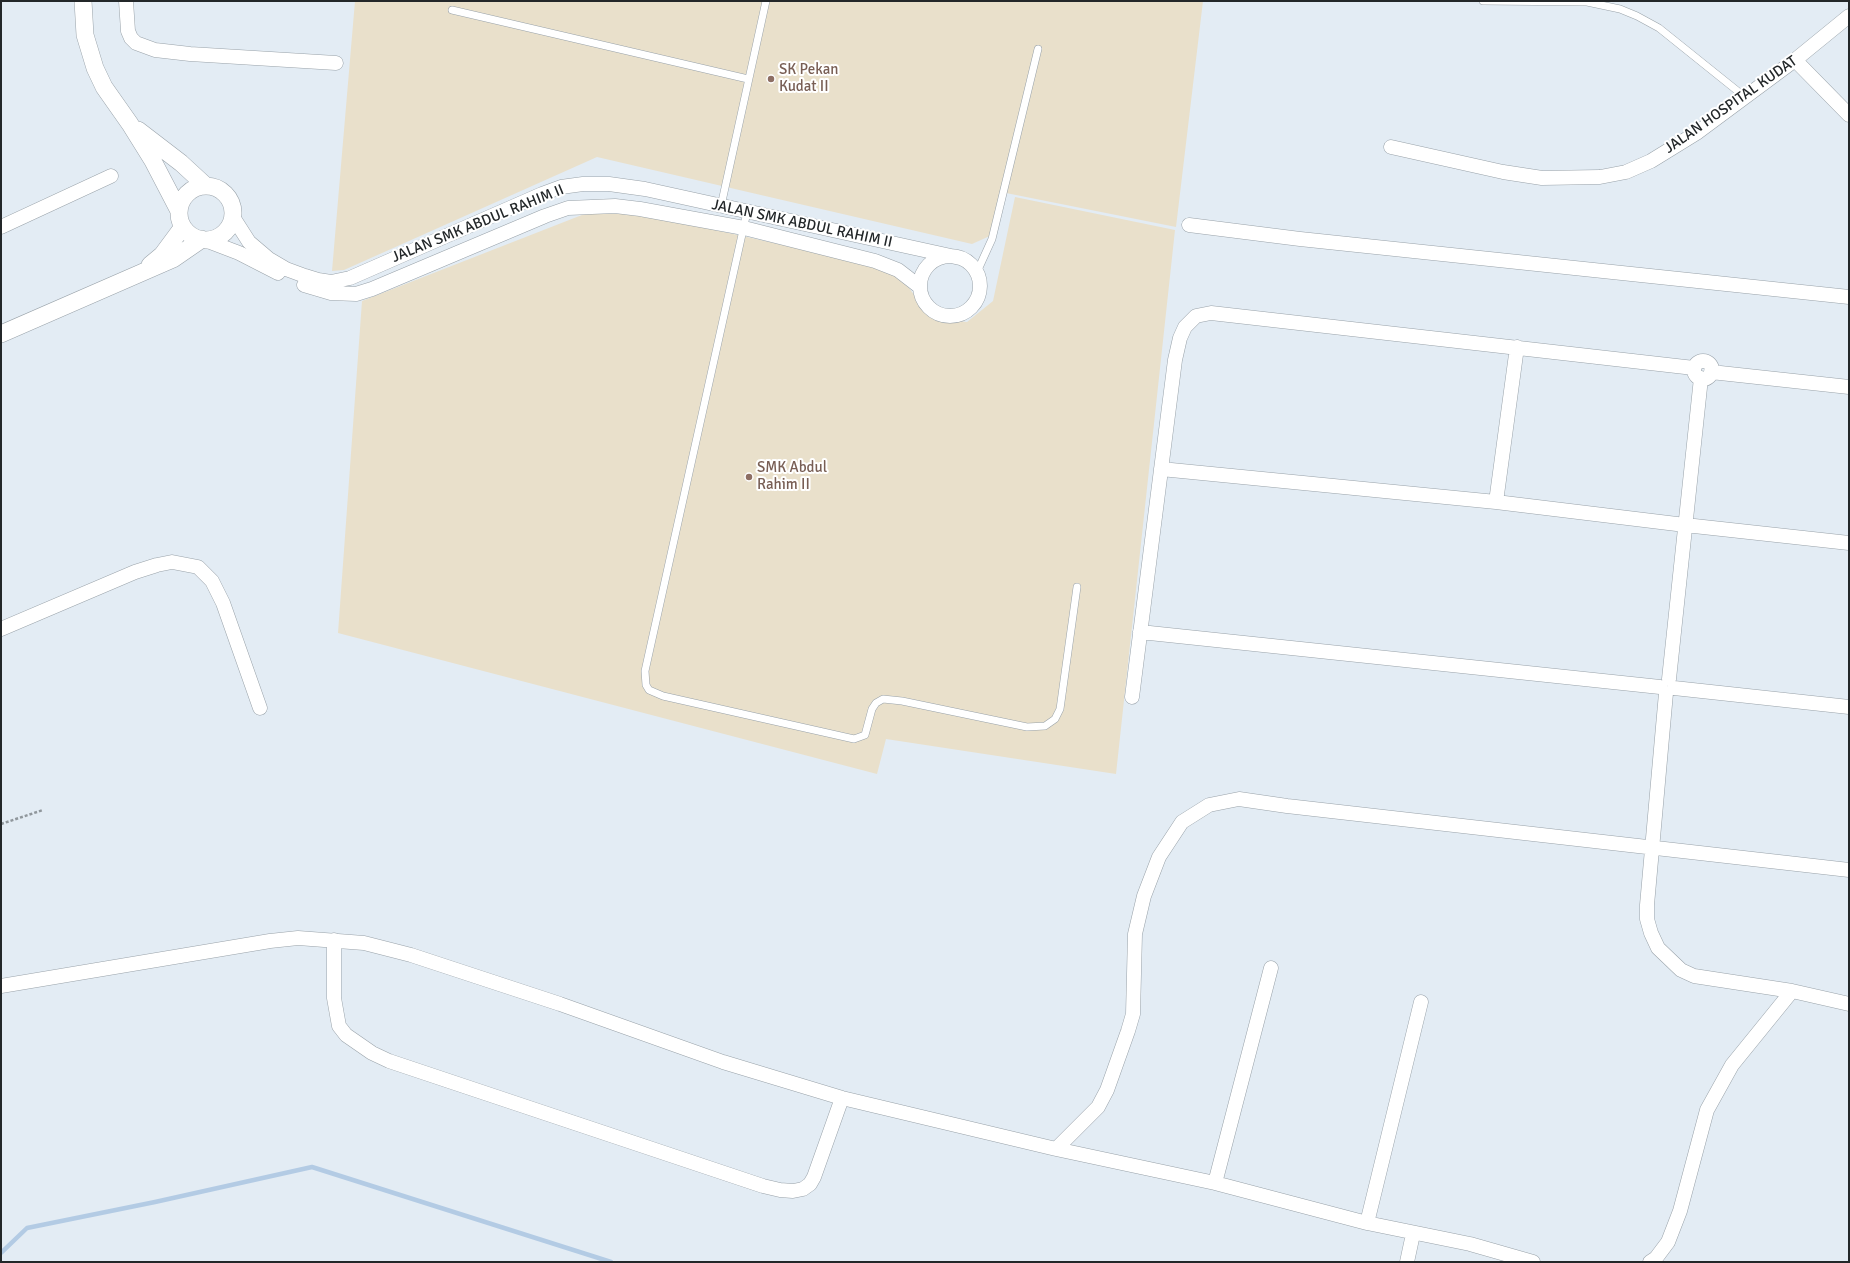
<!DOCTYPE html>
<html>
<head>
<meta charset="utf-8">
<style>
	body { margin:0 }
	#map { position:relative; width:1850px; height:1263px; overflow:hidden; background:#e3ecf4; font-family:Signika,sans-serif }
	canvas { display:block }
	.frame { position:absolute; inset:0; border:2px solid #232729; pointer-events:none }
</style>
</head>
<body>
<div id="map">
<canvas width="1850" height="1263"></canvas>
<div class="frame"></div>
</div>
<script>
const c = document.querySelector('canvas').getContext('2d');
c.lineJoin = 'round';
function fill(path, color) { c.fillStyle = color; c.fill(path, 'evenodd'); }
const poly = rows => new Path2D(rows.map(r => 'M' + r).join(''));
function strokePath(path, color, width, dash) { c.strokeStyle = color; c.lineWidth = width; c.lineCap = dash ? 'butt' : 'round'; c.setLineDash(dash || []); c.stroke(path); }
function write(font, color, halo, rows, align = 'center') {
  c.font = font + ' Signika,sans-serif'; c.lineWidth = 4; c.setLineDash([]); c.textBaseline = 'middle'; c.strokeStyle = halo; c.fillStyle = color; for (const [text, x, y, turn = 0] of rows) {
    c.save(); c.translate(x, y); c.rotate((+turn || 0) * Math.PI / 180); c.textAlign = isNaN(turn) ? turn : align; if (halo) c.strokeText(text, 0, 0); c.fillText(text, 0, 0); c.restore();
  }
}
const education = poly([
	[355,1,1203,1,1176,227,1001,192,992,235,972,244,597,157,344,270,332,271],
	[1015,197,1175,230,1116,774,886,739,877,774,338,633,362,301,587,213,643,214,896,270,931,318,967,322,993,301]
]);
const stream = poly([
	[1,1253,27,1228,155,1202,312,1167,611,1262]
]);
const path = poly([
	[1,824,43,810]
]);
const service = poly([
	[1483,1,1587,2,1620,9,1637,16,1659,28,1745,97],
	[452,10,748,79],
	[721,206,766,1],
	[747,212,645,671,646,685,649,690,663,696,854,739,865,735,872,709,876,703,883,699,902,701,1027,727,1045,726,1055,719,1060,709,1077,587],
	[977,272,992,239,1038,49]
]);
const minor = poly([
	[126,1,128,31,131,38,136,43,155,50,190,54,336,63],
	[1795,60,1849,115],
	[1391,147,1503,172,1542,178,1600,177,1626,172,1651,161,1698,132,1795,60,1849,16],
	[233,217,249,242,269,259,286,269,305,276,318,280,331,282,350,278,542,194,561,187,583,184,609,184,645,189,960,258],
	[1189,225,1300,239,1849,297],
	[1,227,111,176],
	[205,240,239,253,278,273],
	'920 286a30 30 0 1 1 60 0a30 30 0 1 1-60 0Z',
	[304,285,331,293,356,294,372,289,545,216,568,208,615,206,640,209,744,228,875,261,898,270,920,287],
	'1694 370a9 9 0 1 1 18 0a9 9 0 1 1-18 0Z',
	[1711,372,1849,387],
	[1161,469,1496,502,1685,525,1849,543],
	[1496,502,1517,347],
	[1,629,135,572,157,565,172,562,198,567,212,581,223,603,260,708],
	[1140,632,1660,687],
	[1669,679,1701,378],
	[1674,688,1849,707],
	[1666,693,1647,905,1647,919,1651,933,1658,948,1681,970,1694,976,1792,991,1849,1004],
	[1132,697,1175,360,1180,338,1185,327,1196,316,1211,313,1694,368],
	[334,940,334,998,339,1026,346,1035,372,1053,389,1061,763,1186,780,1190,793,1191,803,1189,810,1184,814,1177,842,1098],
	[1,986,270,941,298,938,364,943,411,955,560,1004,723,1062,842,1098,1056,1149,1215,1183,1367,1223,1470,1244,1533,1262],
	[1056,1149,1098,1107,1107,1090,1128,1031,1133,1014,1135,934,1144,896,1159,857,1182,822,1209,805,1239,799,1287,806,1849,870],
	[1215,1183,1271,968],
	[1367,1223,1421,1002],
	[1407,1262,1413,1234],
	[1650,1262,1656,1258,1668,1242,1680,1211,1707,1110,1732,1065,1792,991]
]);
const tertiary = poly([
	[83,1,85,35,95,68,104,87,130,124,153,161,178,209],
	[138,130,181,163,206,186],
	'179 213a27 27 0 1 1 54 0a27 27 0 1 1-54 0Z',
	[150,265,162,255,182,228],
	[1,334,173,259,202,239]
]);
const markers = [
	[771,79,4,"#8d6e63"],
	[749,477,4,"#8d6e63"]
];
const educationNames = [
	["SK Pekan",779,70],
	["Kudat II",779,87],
	["SMK Abdul",757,468],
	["Rahim II",757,485]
];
const streetNames = [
	["JALAN HOSPITAL KUDAT",1731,105,-35],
	["JALAN SMK ABDUL RAHIM II",478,224,-22],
	["JALAN SMK ABDUL RAHIM II",802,224,12]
];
fill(education, '#e9e0cb');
strokePath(stream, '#b3cbe4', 4.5);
strokePath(service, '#99a2a9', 8);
strokePath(minor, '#99a2a9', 15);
strokePath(tertiary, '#99a2a9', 18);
strokePath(path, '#90979c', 2.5, [3, 2]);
strokePath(service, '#fff', 7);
strokePath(minor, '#fff', 14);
strokePath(tertiary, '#fff', 17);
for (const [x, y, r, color] of markers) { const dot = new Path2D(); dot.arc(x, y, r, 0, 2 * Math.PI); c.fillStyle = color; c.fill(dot); strokePath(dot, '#fff', 1.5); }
write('15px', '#785e54', '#fff', educationNames, 'left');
write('15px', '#232729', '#fff', streetNames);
</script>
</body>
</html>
